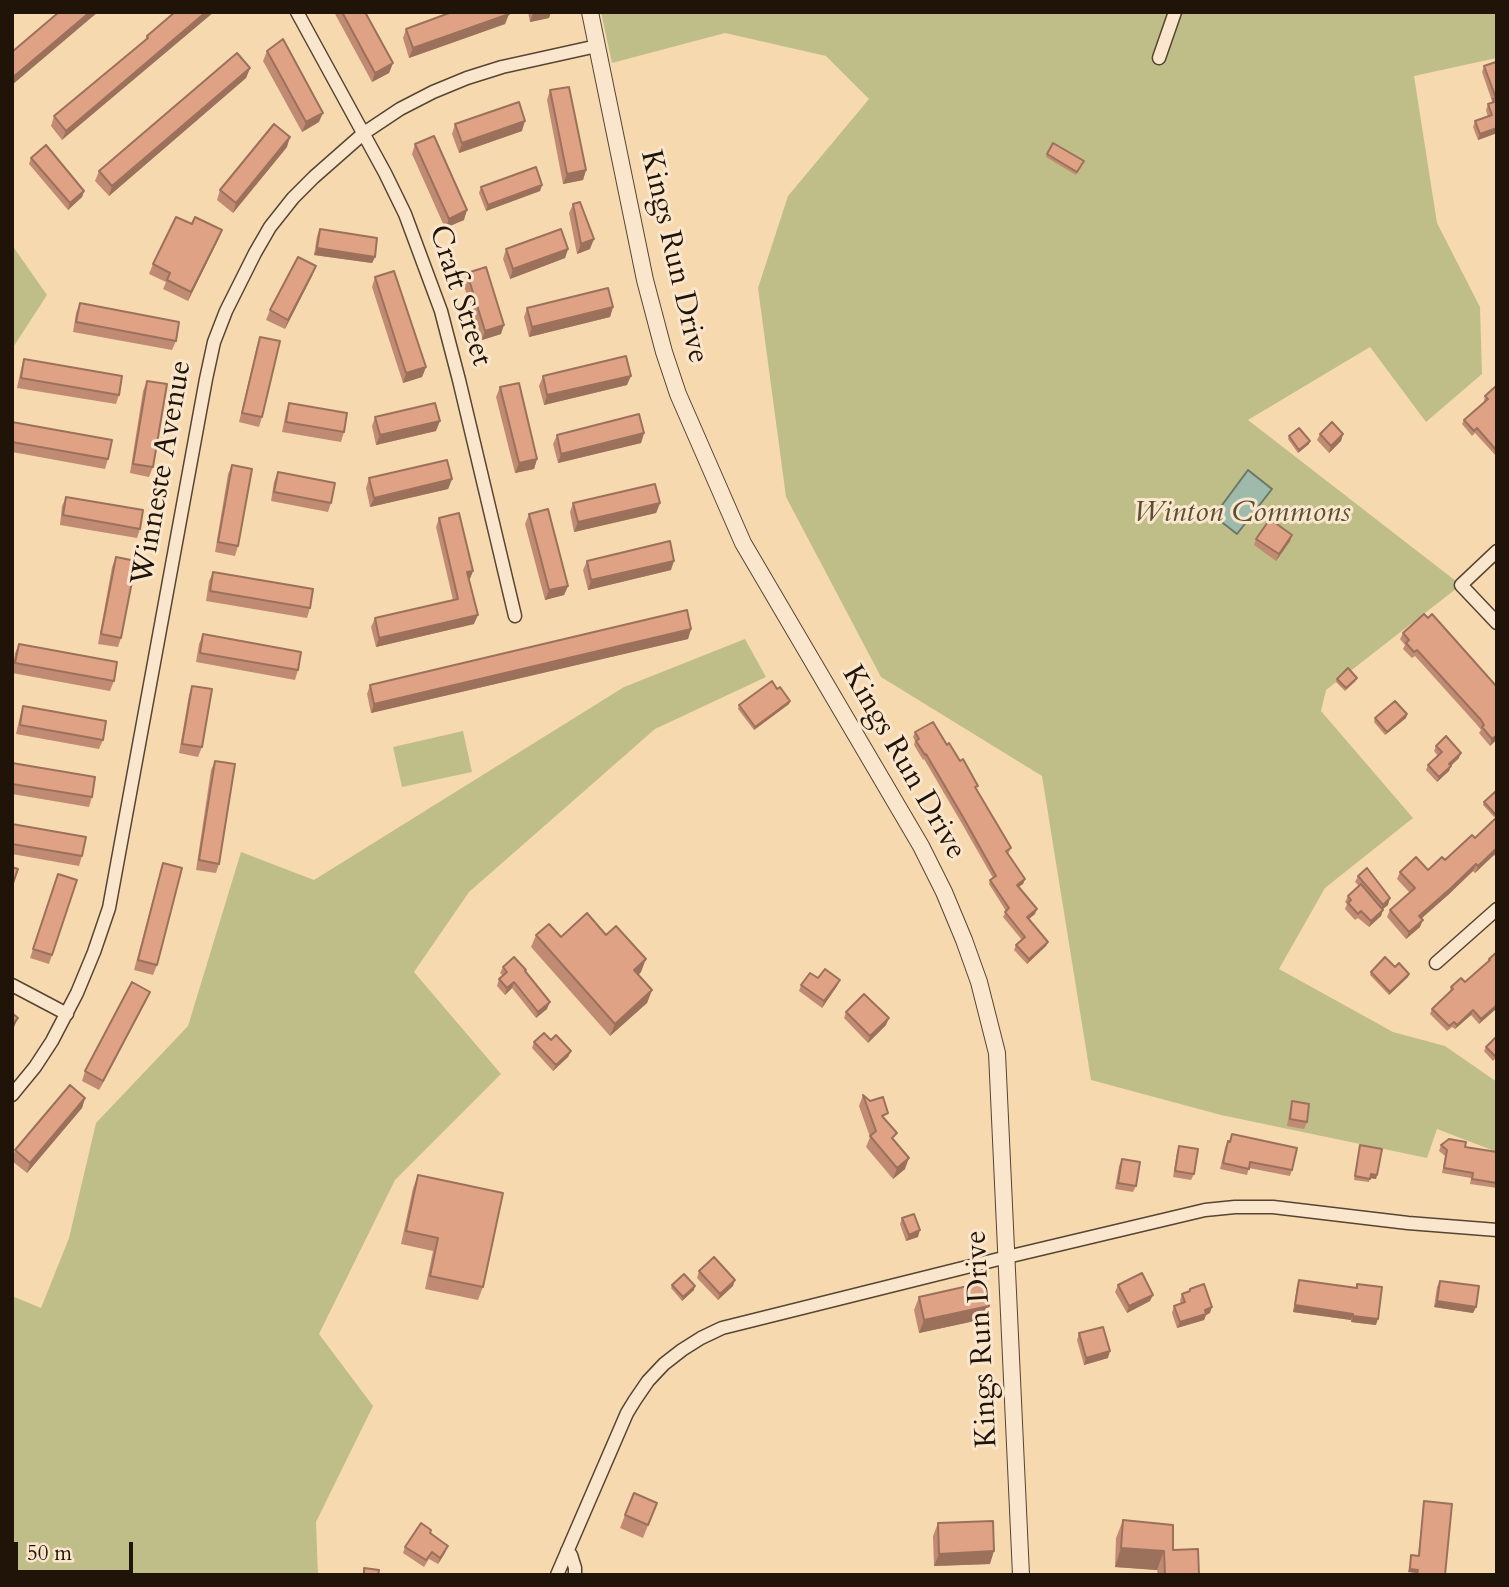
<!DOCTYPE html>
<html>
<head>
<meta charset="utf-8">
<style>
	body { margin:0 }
	#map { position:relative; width:1509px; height:1587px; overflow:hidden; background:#f7d9b0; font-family:Cardo,serif }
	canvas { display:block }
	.frame { position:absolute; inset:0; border:14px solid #201408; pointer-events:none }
	.scale { position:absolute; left:14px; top:1542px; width:119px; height:32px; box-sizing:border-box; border:4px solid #201408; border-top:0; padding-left:9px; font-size:21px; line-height:24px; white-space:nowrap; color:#201408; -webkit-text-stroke:5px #fae6cc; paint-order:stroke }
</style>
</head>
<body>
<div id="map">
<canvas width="1509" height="1587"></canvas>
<div class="frame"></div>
<div class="scale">50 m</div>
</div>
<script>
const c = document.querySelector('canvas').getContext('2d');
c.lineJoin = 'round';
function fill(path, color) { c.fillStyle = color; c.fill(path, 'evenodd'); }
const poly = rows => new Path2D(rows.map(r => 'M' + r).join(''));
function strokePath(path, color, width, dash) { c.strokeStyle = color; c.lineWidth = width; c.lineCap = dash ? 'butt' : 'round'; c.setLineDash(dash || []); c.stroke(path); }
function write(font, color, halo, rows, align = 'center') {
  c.font = font + ' Cardo,serif'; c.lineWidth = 6; c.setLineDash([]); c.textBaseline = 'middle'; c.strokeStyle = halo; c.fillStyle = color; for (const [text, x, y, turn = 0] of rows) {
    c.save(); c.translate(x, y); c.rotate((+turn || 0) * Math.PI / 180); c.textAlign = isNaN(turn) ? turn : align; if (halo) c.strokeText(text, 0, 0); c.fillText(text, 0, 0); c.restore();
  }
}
const green = poly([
	[601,12,1497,12,1497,58,1414,76,1437,223,1480,307,1482,374,1426,422,1370,347,1248,420,1461,585,1326,690,1321,711,1413,818,1325,888,1279,969,1393,1032,1445,1046,1497,1082,1497,1152,1437,1129,1427,1158,1221,1115,1091,1080,1042,776,881,677,786,497,758,288,788,196,869,99,826,56,725,33,612,63],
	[12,245,47,295,12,349],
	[745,639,766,677,655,729,469,892,414,972,501,1074,395,1180,319,1334,373,1406,316,1522,318,1575,12,1575,12,1296,41,1308,69,1238,96,1123,188,1026,241,852,314,880,624,687],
	[463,731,472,772,402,787,393,747]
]);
const water = poly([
	[1248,470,1272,489,1237,534,1214,516,1248,470]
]);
const minor = poly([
	[297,12,385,173,405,214,441,311,459,380,515,616],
	[1159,58,1175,12],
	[1497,551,1461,585,1497,623],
	[1436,963,1497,909],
	[12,985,67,1014],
	[12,1095,35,1067,52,1041,77,993,94,952,109,908,206,379,214,342,226,311,255,253,270,227,293,198,314,177,364,133,400,109,433,92,467,78,502,67,597,46],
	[567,1551,571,1555,575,1568,575,1575],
	[557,1575,627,1413,635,1400,648,1381,664,1364,682,1350,701,1338,722,1328,1007,1257,1205,1210,1235,1207,1273,1207,1408,1223,1497,1230]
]);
const tertiary = poly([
	[590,12,645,280,664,352,678,394,743,543,921,846,944,892,964,940,979,982,997,1053,1021,1575]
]);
const wall = poly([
	[175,12,62,140,51,126,54,116,145,40,147,36],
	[334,12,365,12,393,63,389,73,372,82],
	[528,12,551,12,549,18,530,22],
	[509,14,505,24,409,58,403,38,406,29],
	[267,51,319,122,302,132,263,61],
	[1497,65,1497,133,1478,140,1473,127,1475,121,1488,117,1486,110,1488,104,1492,103,1492,101,1482,72,1484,66],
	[250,68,246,78,109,196,95,181,99,171],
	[550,90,586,170,583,180,563,184,547,100],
	[455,124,522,131,459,153,452,134],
	[415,144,464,220,445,228,412,154],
	[287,147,233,213,217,200,220,190],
	[1047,154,1082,164,1076,175,1046,157],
	[31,158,84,191,82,197,68,210,29,164],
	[542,185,540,191,486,211,479,193,481,187],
	[573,204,590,249,577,254,569,213],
	[192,224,222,230,218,240,188,301,163,289,166,282,149,274,153,264],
	[320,229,375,257,372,263,314,255,317,236],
	[506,249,568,249,565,258,510,279,503,259],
	[316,266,312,276,285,329,266,320,270,310],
	[467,273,501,334,482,340,463,283],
	[375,277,426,367,422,377,403,383,372,287],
	[80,303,176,341,172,350,73,332,76,313],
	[613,307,610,317,529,337,524,317,527,308],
	[260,337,262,417,259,427,239,422,257,346],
	[24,359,119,395,116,404,17,388,21,369],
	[543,376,627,385,544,405,539,386],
	[147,381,153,467,149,477,130,473,143,391],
	[500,387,537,459,534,469,515,473,496,397],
	[1497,387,1497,457,1475,433,1472,436,1462,424,1464,420,1485,402,1484,401,1485,396],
	[289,403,344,432,341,442,282,432,286,412],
	[375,417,436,431,376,445,372,426],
	[12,422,108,459,105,469,12,452],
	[644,433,641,443,558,463,553,444,557,435],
	[1320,434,1343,434,1341,441,1329,453,1317,440],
	[1289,436,1309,444,1298,453,1288,439],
	[232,465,238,546,235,556,215,552,228,474],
	[278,472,331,503,328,512,271,501,274,482],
	[369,478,452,479,448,489,370,507,366,488],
	[66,497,140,529,137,538,60,525,62,506],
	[573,503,660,503,656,513,574,532,570,512],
	[529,514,568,586,564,595,545,600,525,524],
	[439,518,473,571,469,581,474,624,376,647,371,627,375,618,453,600,436,527],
	[1292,535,1290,541,1276,561,1254,545,1256,539],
	[116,557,121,638,118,647,98,644,112,567],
	[587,561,671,570,588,590,583,570],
	[213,572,310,608,307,618,206,601,209,581],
	[691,629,688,639,371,713,367,694,370,685],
	[1403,633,1481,670,1497,687,1497,742,1496,740,1490,746,1479,733,1481,730,1478,726,1415,656,1412,658,1403,649,1405,645,1400,639],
	[203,634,298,670,295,680,196,662,199,644],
	[19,644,114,681,110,691,12,673,15,653],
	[1337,679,1356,681,1345,691,1336,682],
	[192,686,202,747,198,757,179,753,189,695],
	[777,689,790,701,789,704,754,730,738,709,739,705],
	[23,706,103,740,99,749,16,734,20,716],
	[1407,714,1406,718,1385,735,1374,722,1375,718],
	[915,732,947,745,977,790,1011,848,1008,854,1025,879,1023,884,1019,887,1035,914,1029,919,1048,942,1046,946,1027,964,1014,950,1016,945,1022,940,1003,917,1006,911,989,884,990,880,993,878,961,822,924,759,923,760,914,745,915,741,913,737],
	[1436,746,1459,758,1451,766,1449,771,1437,782,1426,770,1428,765,1438,756,1434,751],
	[215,761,219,864,216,873,196,870,211,770],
	[12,763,92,797,89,807,12,794],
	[1497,792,1497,815,1494,817,1483,805,1484,802],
	[1497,817,1497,858,1494,855,1475,873,1473,871,1448,895,1421,919,1420,927,1406,939,1387,917,1390,910,1410,893,1397,879,1400,872,1428,870,1475,838],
	[12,824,82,856,79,866,12,854],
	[163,863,157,965,153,975,134,970,160,873],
	[58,874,77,880,49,964,30,958],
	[1358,876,1388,905,1383,909,1381,916,1369,927,1358,918,1355,920,1345,909,1347,904,1345,902,1348,896,1359,886,1355,882],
	[536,935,561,937,606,935,641,972,638,975,652,990,647,1003,610,1036,531,947],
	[1497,952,1497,1008,1479,1024,1471,1015,1455,1029,1452,1027,1447,1031,1430,1014,1432,1009,1450,992,1451,987,1465,982,1487,963,1489,959],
	[503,967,525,972,547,1009,536,1018,512,988,505,995,497,986,499,979,503,976,500,973],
	[1395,967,1408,977,1389,995,1370,975,1371,972],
	[818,978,837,986,822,1008,799,991,801,985],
	[150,992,146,1001,99,1090,82,1081,85,1071],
	[846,1012,886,1025,868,1043,844,1018],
	[1497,1036,1497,1057,1493,1061,1484,1051,1486,1047],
	[551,1040,571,1051,568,1057,553,1071,532,1048,534,1042],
	[863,1095,886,1120,905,1169,893,1179,866,1147,870,1137,859,1106],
	[85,1098,82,1108,27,1173,12,1161,15,1150],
	[1292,1101,1307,1122,1304,1129,1287,1126,1290,1108],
	[1232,1134,1292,1170,1290,1176,1249,1168,1247,1175,1220,1169,1225,1148,1228,1141,1229,1142],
	[1360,1145,1377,1175,1376,1179,1370,1178,1369,1182,1354,1180],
	[1441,1145,1465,1147,1497,1164,1497,1188,1470,1184,1471,1178,1442,1173,1445,1156,1439,1151],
	[1179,1146,1194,1174,1191,1180,1173,1177,1177,1152],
	[1122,1159,1136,1186,1133,1192,1115,1189,1119,1166],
	[418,1175,483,1287,478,1300,425,1289,433,1251,401,1244,413,1188],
	[902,1218,918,1237,906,1241,900,1224],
	[699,1271,733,1286,718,1300,697,1278],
	[1299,1280,1356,1288,1357,1284,1376,1325,1351,1322,1351,1320,1293,1312,1297,1286],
	[1440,1281,1476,1307,1473,1313,1434,1307,1437,1287],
	[672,1285,694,1290,682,1301,671,1288],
	[1118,1285,1150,1301,1127,1313,1115,1292],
	[968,1287,989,1306,984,1319,919,1333,914,1310,919,1297],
	[1190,1289,1210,1313,1206,1315,1204,1320,1177,1328,1172,1313,1174,1306,1181,1304,1180,1300,1182,1294,1189,1292],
	[1079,1333,1108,1358,1084,1365,1077,1340],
	[1424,1501,1445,1575,1417,1575,1417,1573,1408,1572,1411,1555,1418,1556],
	[657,1503,643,1538,620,1528,625,1515],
	[1123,1520,1173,1550,1199,1575,1158,1575,1157,1570,1115,1567,1116,1538],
	[938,1523,990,1564,934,1566,933,1536],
	[430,1533,445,1553,438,1564,429,1559,424,1567,403,1553,405,1547]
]);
const shadedWall = poly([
	[90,12,98,12,12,85,12,78],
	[206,12,214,12,62,140,66,131],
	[533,12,551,12,549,18,530,22],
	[509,14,505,24,409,58,413,48],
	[393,63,389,73,372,82,375,73],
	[250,68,246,78,109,196,112,186],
	[323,113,319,122,302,132,306,122],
	[525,121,522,131,459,153,462,143],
	[1497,128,1497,133,1478,140,1480,134],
	[290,137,287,147,233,213,236,203],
	[586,170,583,180,563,184,567,174],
	[542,185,540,191,486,211,488,205],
	[84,191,82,197,68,210,70,203],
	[467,210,464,220,445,228,449,219],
	[222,230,218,240,188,301,191,292],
	[594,239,590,249,577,254,581,244],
	[317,248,375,257,372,263,314,255],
	[568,249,565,258,510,279,513,269],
	[316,266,312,276,285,329,288,320],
	[613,307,610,317,529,337,532,327],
	[504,325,501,334,482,340,485,331],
	[426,367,422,377,403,383,406,373],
	[631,376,627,385,544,405,547,395],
	[440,421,436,431,376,445,380,435],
	[644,433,641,443,558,463,561,454],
	[1343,434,1341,441,1329,453,1331,446],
	[1310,441,1309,444,1298,453,1299,450],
	[537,459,534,469,515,473,519,463],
	[452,479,448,489,370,507,374,498],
	[660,503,656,513,574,532,578,522],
	[1292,535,1290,541,1276,561,1279,554],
	[674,561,671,570,588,590,591,580],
	[473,571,469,581,467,572],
	[568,586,564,595,545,600,549,590],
	[478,615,474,624,376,647,379,638],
	[691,629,688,639,371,713,374,704],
	[790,701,789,704,754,730,755,727],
	[1407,714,1406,718,1385,735,1387,732],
	[1497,735,1496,740,1490,746,1492,739],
	[1461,753,1459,758,1447,769,1449,764],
	[1451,766,1449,771,1437,782,1439,777],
	[1497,848,1494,855,1475,873,1478,866],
	[1476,864,1473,871,1448,895,1416,923,1419,916],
	[1025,879,1023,884,1015,889,1017,885],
	[1390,898,1388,905,1380,911,1383,905],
	[1037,909,1035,914,1025,922,1027,917],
	[1383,910,1381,916,1369,927,1371,921],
	[1423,920,1420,927,1406,939,1409,932],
	[1048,942,1046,946,1027,964,1029,959],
	[646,959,641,972,629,983,634,970],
	[1409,974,1408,977,1389,995,1390,992],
	[840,980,837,986,822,1008,824,1001],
	[514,982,512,988,505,995,507,988],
	[652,990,647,1003,610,1036,615,1024],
	[150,992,146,1001,99,1090,103,1081],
	[550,1002,547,1009,536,1018,538,1012],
	[1497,1005,1497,1008,1479,1024,1481,1019],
	[1473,1010,1471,1015,1455,1029,1457,1025],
	[18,1018,14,1027,12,1030,12,1025],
	[889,1018,886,1025,868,1043,870,1036],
	[571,1051,568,1057,553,1071,556,1065],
	[85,1098,82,1108,27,1173,30,1163],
	[909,1158,905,1169,893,1179,897,1168],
	[1371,1174,1377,1175,1376,1179,1370,1178],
	[920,1230,918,1237,906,1241,909,1235],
	[735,1280,733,1286,718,1300,720,1294],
	[695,1286,694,1290,682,1301,683,1297],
	[1153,1295,1150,1301,1127,1313,1129,1306],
	[1437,1301,1476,1307,1473,1313,1434,1307],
	[1295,1305,1353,1314,1351,1320,1293,1312],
	[989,1306,984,1319,919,1333,924,1320],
	[1212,1307,1210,1313,1206,1315,1204,1320,1177,1328,1180,1322],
	[1353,1316,1378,1319,1376,1325,1351,1322],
	[1110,1351,1108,1358,1084,1365,1086,1358],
	[448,1546,445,1553,438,1564,440,1558],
	[1121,1548,1164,1551,1157,1570,1115,1567],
	[994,1551,990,1564,934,1566,939,1554],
	[1410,1569,1418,1570,1417,1573,1408,1572]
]);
const building = poly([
	[59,12,90,12,12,78,12,52,59,12],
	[175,12,206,12,66,131,54,116,148,38,147,36,175,12],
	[342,12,365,12,393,63,375,73,342,12],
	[452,12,508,12,509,14,413,48,406,29,452,12],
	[283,39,323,113,306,122,267,51,283,39],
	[237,53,250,68,112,186,99,171,237,53],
	[1496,62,1497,65,1497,128,1480,134,1475,121,1492,115,1488,104,1494,102,1493,99,1496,98,1484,66,1496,62],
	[569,87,586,170,567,174,550,90,569,87],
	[519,102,525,121,462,143,455,124,519,102],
	[274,124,290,137,236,203,220,190,274,124],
	[434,136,467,210,449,219,415,144,434,136],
	[1053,143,1084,161,1077,172,1047,154,1053,143],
	[46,145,84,191,70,203,31,158,46,145],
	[536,167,542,185,488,205,481,187,536,167],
	[580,202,594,239,581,244,573,204,580,202],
	[176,217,192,224,195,217,222,230,191,292,167,280,170,273,153,264,176,217],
	[320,229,377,238,375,257,317,248,320,229],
	[561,229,568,249,513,269,506,249,561,229],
	[298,257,316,266,288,320,270,310,298,257],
	[486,267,504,325,485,331,467,273,486,267],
	[394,271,426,367,406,373,375,277,394,271],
	[608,288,613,307,532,327,527,308,608,288],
	[80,303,179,322,176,341,76,322,80,303],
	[260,337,280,341,262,417,242,413,260,337],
	[626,356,631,376,547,395,543,376,626,356],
	[24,359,122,376,119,395,21,378,24,359],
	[147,381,167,384,153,467,133,464,147,381],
	[519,383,537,459,519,463,500,387,519,383],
	[1496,386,1497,387,1497,451,1477,428,1474,431,1464,420,1488,399,1485,396,1496,386],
	[289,403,347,413,344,432,286,422,289,403],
	[435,403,440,421,380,435,375,417,435,403],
	[639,414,644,433,561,454,557,435,639,414],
	[12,422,112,440,108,459,12,442,12,422],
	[1332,422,1343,434,1331,446,1320,434,1332,422],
	[1299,428,1310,441,1299,450,1289,436,1299,428],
	[447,460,452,479,374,498,369,478,447,460],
	[232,465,252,469,238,546,218,542,232,465],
	[278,472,335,483,331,503,274,492,278,472],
	[655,484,660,503,578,522,573,503,655,484],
	[66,497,143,510,140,529,63,515,66,497],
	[548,509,568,586,549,590,529,514,548,509],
	[459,513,473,571,467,572,478,615,379,638,375,618,458,599,439,518,459,513],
	[1270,519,1292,535,1279,554,1256,539,1270,519],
	[670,541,674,561,591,580,587,561,670,541],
	[116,557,136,561,121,638,101,634,116,557],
	[213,572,313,589,310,608,210,591,213,572],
	[687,610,691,629,374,704,370,685,687,610],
	[1424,614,1428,618,1432,614,1497,687,1497,735,1492,739,1482,727,1484,725,1481,720,1417,650,1414,652,1406,643,1409,640,1403,633,1424,614],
	[203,634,301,652,298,670,200,653,203,634],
	[19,644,117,662,114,681,15,663,19,644],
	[1348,668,1357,678,1346,688,1337,679,1348,668],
	[772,681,777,689,780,687,790,701,755,727,739,705,772,681],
	[192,686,212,689,202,747,182,744,192,686],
	[1395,701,1407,714,1387,732,1375,718,1395,701],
	[23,706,106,721,103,740,20,725,23,706],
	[933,722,947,745,949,743,960,761,963,759,978,786,975,787,1010,846,1011,848,1006,851,1025,879,1017,885,1037,909,1027,917,1048,942,1029,959,1016,945,1025,937,1005,912,1009,908,990,880,996,876,963,817,926,754,925,755,916,741,919,739,915,732,933,722],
	[1446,736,1461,753,1449,764,1451,766,1439,777,1428,765,1442,752,1436,746,1446,736],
	[215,761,235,764,219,864,199,860,215,761],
	[12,763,95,777,92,797,12,784,12,763],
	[1496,791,1497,813,1495,814,1484,802,1496,791],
	[1497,817,1497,848,1478,866,1476,864,1451,888,1419,916,1423,920,1409,932,1390,910,1415,888,1400,872,1416,857,1428,870,1442,857,1445,860,1472,835,1475,838,1497,817],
	[12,824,86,837,82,856,12,844,12,824],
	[163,863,182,868,157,965,138,960,163,863],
	[12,867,18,869,12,886,12,867],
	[1367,868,1390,898,1383,905,1358,876,1367,868],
	[58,874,77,880,52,955,33,949,58,874],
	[1361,884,1383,910,1371,921,1361,911,1358,914,1348,903,1351,900,1348,896,1361,884],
	[587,913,606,935,616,926,646,959,634,970,652,990,615,1024,536,935,549,924,561,937,587,913],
	[1497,952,1497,1005,1481,1019,1473,1010,1457,1025,1454,1022,1449,1026,1432,1009,1453,989,1451,987,1461,978,1465,982,1490,960,1489,959,1497,952],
	[514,957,526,970,525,971,550,1002,538,1012,514,982,507,988,499,979,507,972,503,967,514,957],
	[1385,957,1395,967,1399,963,1409,974,1390,992,1371,972,1385,957],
	[825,969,840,980,824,1001,801,985,810,973,818,978,825,969],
	[132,982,150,992,103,1081,85,1071,132,982],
	[864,994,889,1018,870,1036,846,1012,864,994],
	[12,1013,18,1018,12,1025,12,1013],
	[544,1033,551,1040,556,1035,571,1051,556,1065,534,1042,544,1033],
	[1497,1036,1497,1054,1495,1056,1486,1047,1497,1036],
	[70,1085,85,1098,30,1163,15,1150,70,1085],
	[863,1095,870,1101,883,1097,888,1113,882,1116,897,1133,892,1138,909,1158,897,1168,870,1136,876,1131,863,1095],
	[1292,1101,1309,1104,1307,1122,1290,1119,1292,1101],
	[1232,1134,1297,1148,1292,1170,1250,1162,1249,1169,1223,1163,1228,1141,1230,1142,1232,1134],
	[1449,1139,1466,1142,1465,1147,1497,1152,1497,1183,1472,1179,1473,1173,1444,1168,1447,1150,1441,1145,1449,1139],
	[1360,1145,1382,1149,1377,1175,1371,1174,1370,1179,1355,1176,1360,1145],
	[1179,1146,1198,1149,1194,1174,1175,1171,1179,1146],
	[1122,1159,1140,1162,1136,1186,1118,1183,1122,1159],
	[418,1175,503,1193,483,1287,430,1276,438,1238,406,1231,418,1175],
	[914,1214,920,1230,909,1235,902,1218,914,1214],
	[714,1257,735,1280,720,1294,699,1271,714,1257],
	[1142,1273,1153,1295,1129,1306,1118,1285,1142,1273],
	[684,1274,695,1286,683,1297,672,1285,684,1274],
	[1299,1280,1357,1288,1357,1284,1382,1287,1378,1319,1353,1316,1353,1314,1295,1305,1299,1280],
	[1440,1281,1479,1286,1476,1307,1437,1301,1440,1281],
	[984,1284,989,1306,924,1320,919,1297,968,1286,968,1287,984,1284],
	[1204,1284,1212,1307,1205,1310,1206,1314,1180,1322,1174,1306,1185,1302,1182,1294,1190,1291,1190,1289,1204,1284],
	[1103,1327,1110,1351,1086,1358,1079,1333,1103,1327],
	[634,1493,657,1503,648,1525,625,1515,634,1493],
	[1424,1501,1452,1504,1445,1575,1417,1575,1418,1570,1410,1569,1411,1555,1419,1556,1424,1501],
	[1123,1520,1173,1525,1173,1550,1198,1549,1199,1575,1165,1575,1164,1551,1121,1548,1123,1520],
	[993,1521,994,1551,939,1554,938,1523,993,1521],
	[421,1523,431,1530,430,1533,448,1546,440,1558,432,1552,426,1560,405,1547,421,1523],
	[364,1568,379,1570,378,1575,364,1575,364,1568]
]);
const streetNames = [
	["Kings Run Drive",673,257,77],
	["Craft Street",459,296,72],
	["Winneste Avenue",163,473,-80],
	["Kings Run Drive",903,763,60],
	["Kings Run Drive",983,1339,-93]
];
const parkNames = [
	["Winton Commons",1242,514]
];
fill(green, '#c0be88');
fill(water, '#9dbaaa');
strokePath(water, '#6b7869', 2);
strokePath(minor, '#564532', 15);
strokePath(tertiary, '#564532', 18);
strokePath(minor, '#fae6cc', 12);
strokePath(tertiary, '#fae6cc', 16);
fill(wall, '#c08b72');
fill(shadedWall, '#9c715c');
fill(building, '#dfa284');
strokePath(building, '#9c715c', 2);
write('30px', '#201408', '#fae6cc', streetNames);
write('italic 30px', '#585035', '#fae6cc', parkNames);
</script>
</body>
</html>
